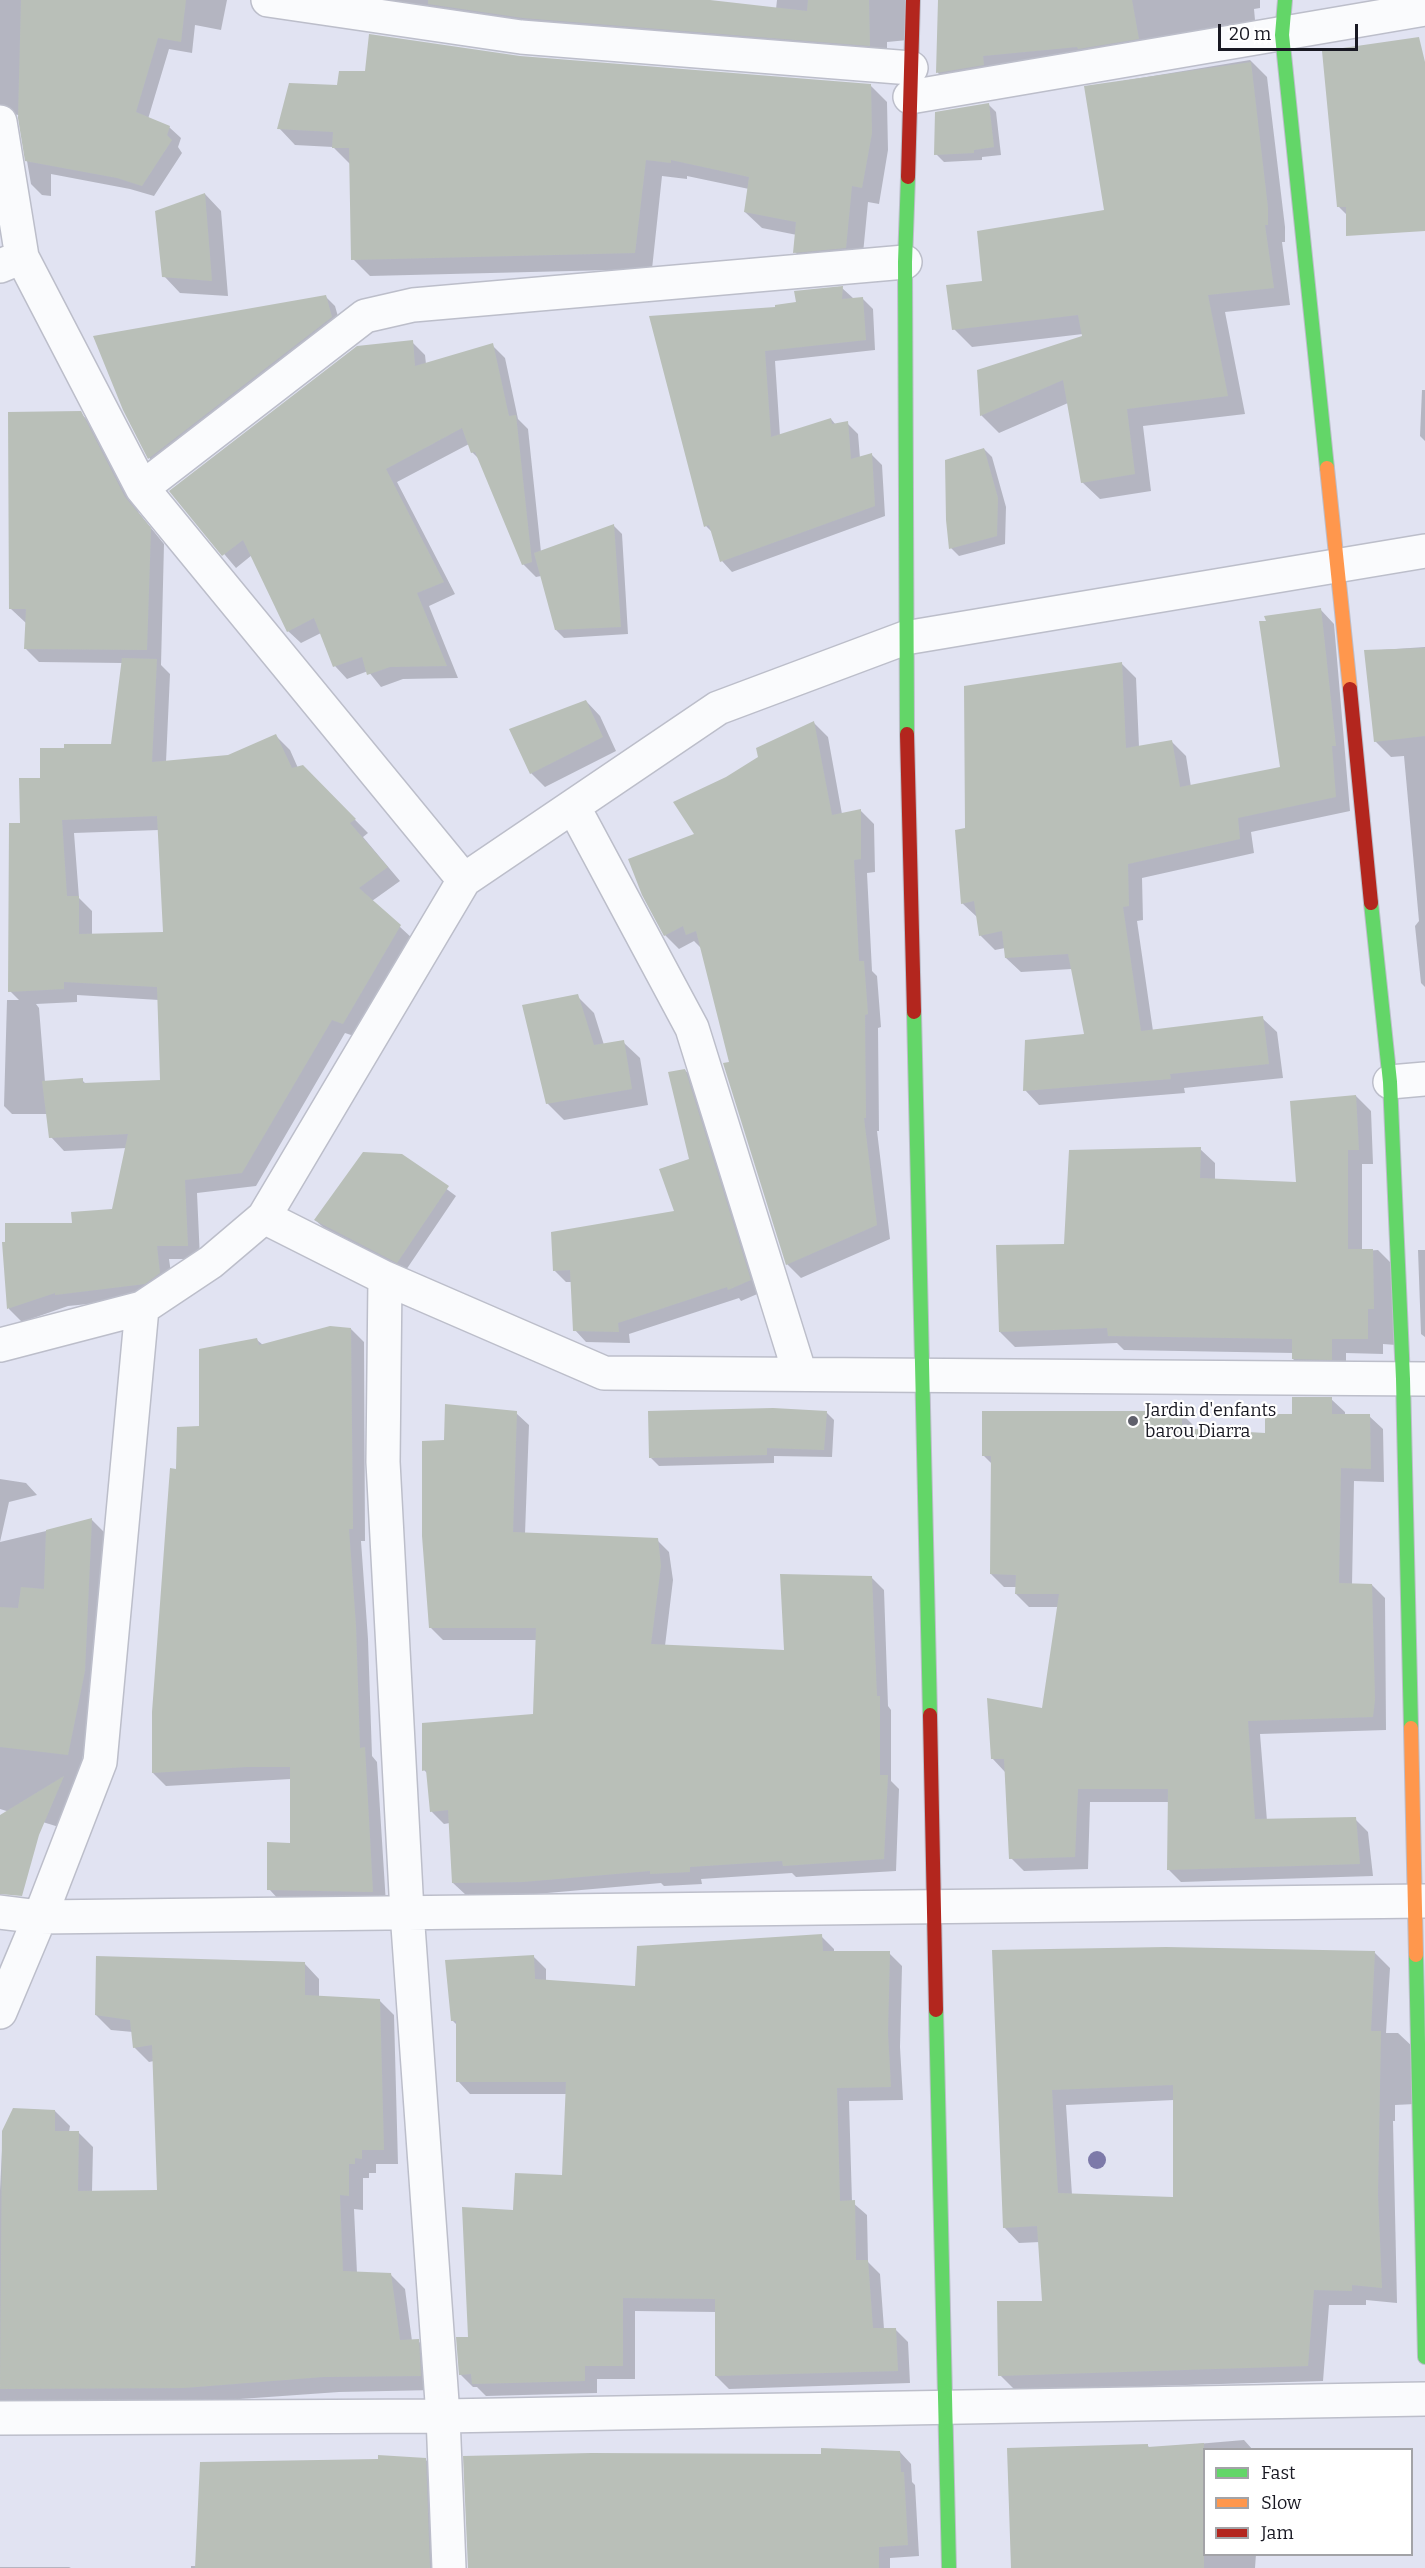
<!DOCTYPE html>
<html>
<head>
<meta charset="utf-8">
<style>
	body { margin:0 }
	#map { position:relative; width:1425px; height:2568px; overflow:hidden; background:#e1e3f2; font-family:Bitter,serif }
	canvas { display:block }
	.legend { position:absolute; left:1203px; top:2448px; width:210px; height:108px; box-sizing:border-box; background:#fff; border:2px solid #a3a3a7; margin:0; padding:8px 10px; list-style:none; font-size:18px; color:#191923 }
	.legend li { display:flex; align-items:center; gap:12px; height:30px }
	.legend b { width:30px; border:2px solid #a3a3a7 }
	.scale { position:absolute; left:1218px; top:24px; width:140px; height:27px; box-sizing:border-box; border:3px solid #191923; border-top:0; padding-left:8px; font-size:18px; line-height:21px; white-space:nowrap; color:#191923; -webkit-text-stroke:4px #fff; paint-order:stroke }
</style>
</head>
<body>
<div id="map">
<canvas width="1425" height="2568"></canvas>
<ul class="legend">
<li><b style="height:8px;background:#63d668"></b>Fast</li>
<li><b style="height:8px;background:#ff974d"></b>Slow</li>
<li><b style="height:8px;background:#b3261e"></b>Jam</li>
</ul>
<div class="scale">20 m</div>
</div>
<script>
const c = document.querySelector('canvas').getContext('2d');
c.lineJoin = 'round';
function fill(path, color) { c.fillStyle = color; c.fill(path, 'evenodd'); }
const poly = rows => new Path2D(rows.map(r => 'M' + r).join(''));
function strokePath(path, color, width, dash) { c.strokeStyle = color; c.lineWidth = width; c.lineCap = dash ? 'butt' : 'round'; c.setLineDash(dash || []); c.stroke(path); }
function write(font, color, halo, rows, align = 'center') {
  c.font = font + ' Bitter,serif'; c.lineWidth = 4.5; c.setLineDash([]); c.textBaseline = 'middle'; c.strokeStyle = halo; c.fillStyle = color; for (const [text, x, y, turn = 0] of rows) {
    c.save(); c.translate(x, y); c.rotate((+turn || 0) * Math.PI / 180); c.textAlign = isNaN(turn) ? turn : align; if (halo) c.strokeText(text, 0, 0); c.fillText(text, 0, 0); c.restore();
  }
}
const shadow = poly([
	[0,0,227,0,221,30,195,25,192,53,169,49,148,119,169,127,181,138,178,147,182,153,154,196,130,189,51,174,51,196,42,195,31,184,19,115,10,114,0,119],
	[377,0,700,0,776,9,777,0,915,0,908,40,887,42,887,63,542,36],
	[940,0,1260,0,1260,8,1254,9,1256,31,949,84,938,73],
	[519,57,870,85,887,102,888,150,879,204,868,202,862,264,811,269,795,252,797,235,762,228,745,212,749,189,687,176,687,179,662,176,652,269,370,276,353,259,350,164,333,147,295,145,279,128,338,86,366,73],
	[1250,60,1267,77,1285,227,1285,242,1282,242,1290,305,1225,312,1245,414,1143,426,1151,491,1100,499,1082,482,1068,403,999,433,981,415,1084,337,1083,334,972,347,954,329,983,282,1106,211,1086,87],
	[1393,60,1354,222,1339,207],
	[988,104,996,112,1001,155,982,157,982,160,944,162,936,154],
	[205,194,221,211,228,296,180,293,164,276],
	[842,288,853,298,862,298,873,309,875,350,775,361,780,436,831,419,836,425,847,423,858,434,860,458,872,455,882,465,885,516,732,572,722,561,713,533,706,526,777,309],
	[325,296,335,306,341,327,159,468,150,459,124,410],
	[412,342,425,355,426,364,492,345,505,358,518,419,528,429,541,552,614,526,622,534,628,634,564,638,556,630,541,576,536,577,523,564,481,461,472,452,469,444,397,482,455,594,429,606,458,678,403,679,381,687,368,671,347,679,335,666,321,633,301,643,288,631,252,555,236,568,171,491],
	[1422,390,1425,390,1425,441,1420,436],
	[80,413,95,427,139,513,164,544,161,665,170,674,166,762,229,756,276,736,290,750,298,768,302,766,368,833,363,837,400,881,372,901,413,939,357,1037,345,1033,256,1186,197,1193,200,1259,169,1259,173,1287,159,1297,68,1306,22,1322,9,1309,4,1243,74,1224,113,1210,127,1148,64,1151,51,1137,48,1114,12,1114,4,1106,7,1000,19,1000,10,991,21,825,42,779,112,745,122,663,39,662,25,648,26,623,11,609],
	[159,830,164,934,92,935,92,911,79,898,74,833],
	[77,995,159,1000,162,1081,87,1085,82,1080,45,1082,39,1008,36,1004,77,1002],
	[984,449,992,457,1006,507,1005,544,959,556,951,548],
	[1320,609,1334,624,1350,811,1251,832,1254,853,1142,878,1143,920,1137,921,1153,1031,1262,1018,1277,1032,1283,1078,1184,1088,1185,1093,1039,1105,1025,1090,1085,1035,1072,969,1021,972,1006,958,1005,948,995,950,980,935,977,917,962,903,967,829,1121,663,1136,678,1139,747,1171,741,1186,756,1191,787,1282,768],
	[1425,647,1425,987,1421,983,1415,926,1419,921,1404,756,1391,757,1375,741,1366,651],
	[586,701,600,716,616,751,545,787,531,773],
	[814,723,828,737,842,814,860,810,874,824,875,872,867,873,872,971,877,976,881,1027,878,1028,879,1131,877,1131,890,1239,801,1278,787,1264,701,948,694,941,679,949,665,935,697,835,726,778],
	[577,996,594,1013,604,1045,623,1042,640,1058,648,1105,564,1120,547,1103],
	[685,1070,696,1082,762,1292,741,1301,739,1298,629,1334,630,1343,586,1342,575,1330,572,1282,566,1282,554,1270,676,1212,691,1160],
	[1356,1096,1371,1111,1373,1164,1362,1164,1362,1251,1378,1250,1393,1265,1396,1345,1383,1344,1383,1354,1346,1353,1346,1374,1308,1374,1293,1359,1293,1353,1124,1350,1117,1343,1015,1347,1000,1332,1066,1245,1200,1149,1215,1163,1215,1180,1298,1184],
	[402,1156,456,1196,406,1270,323,1227,315,1220],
	[1418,1250,1425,1250,1425,1337,1421,1334],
	[351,1329,364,1342,365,1541,361,1541,368,1639,372,1756,377,1762,386,1904,281,1902,269,1889,291,1845,291,1779,166,1786,153,1773,177,1471,200,1428,257,1340,263,1345],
	[1331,1399,1345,1412,1345,1416,1369,1416,1383,1429,1384,1482,1354,1481,1352,1585,1372,1585,1385,1598,1386,1730,1260,1734,1267,1821,1355,1819,1368,1832,1373,1876,1181,1882,1168,1869,1169,1802,1090,1802,1088,1869,1024,1871,1011,1858,1005,1772,992,1758,1043,1710,1059,1607,1029,1607,1016,1594,1017,1587,1004,1587,991,1574,992,1464,984,1456,1181,1413,1194,1426,1194,1430,1267,1435,1293,1415],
	[826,1412,834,1420,832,1457,774,1456,774,1463,659,1466,651,1458],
	[516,1413,529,1425,525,1534,657,1540,669,1552,673,1580,665,1646,786,1651,871,1577,884,1590,888,1706,891,1710,891,1781,899,1789,896,1871,796,1877,792,1873,701,1879,702,1884,664,1886,661,1883,536,1894,466,1895,453,1883,450,1823,444,1824,432,1812,428,1774,424,1770,535,1716,537,1640,443,1640,431,1628,445,1441],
	[0,1479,26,1483,37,1495,9,1502,0,1542],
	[92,1520,104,1532,97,1684,77,1786,59,1827,0,1809,0,1542],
	[821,1936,834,1949,834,1953,889,1953,902,1966,900,2047,903,2100,849,2101,852,2202,867,2215,868,2262,880,2274,884,2329,895,2329,908,2342,910,2383,729,2389,716,2376,716,2312,635,2311,635,2379,597,2379,597,2393,486,2396,477,2387,473,2387,460,2374,470,2338,515,2212,563,2176,567,2094,470,2094,458,2081,458,2026,452,2020,533,1956,546,1969,546,1982,637,1987],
	[994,1951,1375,1953,1390,1968,1386,2033,1398,2033,1414,2048,1415,2104,1395,2105,1395,2121,1393,2121,1397,2303,1366,2300,1366,2305,1329,2305,1323,2381,1015,2390,1000,2375,1044,2303,1040,2242,1019,2243,1004,2227],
	[1174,2100,1174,2199,1072,2195,1066,2105],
	[305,1964,319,1979,319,1997,379,2000,394,2015,398,2164,376,2164,376,2173,369,2173,369,2178,363,2178,363,2210,354,2209,357,2273,390,2274,405,2289,412,2341,418,2341,433,2355,435,2390,339,2392,0,2416,0,2190,3,2131,55,2111,70,2126,69,2132,78,2132,93,2147,92,2192,159,2192,154,2061,149,2062,134,2047,133,2032,111,2030,96,2015],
	[1244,2440,1253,2450,1204,2450,1204,2554,1256,2554,1255,2568,1011,2568,1148,2446,1150,2448],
	[900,2452,911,2464,912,2482,915,2485,919,2556,890,2558,890,2568,469,2568,823,2456],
	[425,2459,437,2471,441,2568,191,2568,191,2566,197,2566],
	[0,2567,69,2567,71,2568,0,2568]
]);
const building = poly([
	[21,0,186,0,181,42,158,38,136,112,170,126,167,135,172,140,142,186,117,178,25,161,18,118],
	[428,0,710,0,807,11,808,0,869,0,870,46,523,18,428,4],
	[938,0,1132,0,1139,39,1078,49,1077,47,983,56,984,65,936,73],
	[369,34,520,56,871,84,872,133,862,188,852,186,846,248,793,253,796,222,744,212,749,177,671,160,671,163,646,160,635,253,351,260,349,148,332,148,333,132,277,129,289,83,337,85,339,71,365,71],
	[1419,37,1425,62,1425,231,1346,236,1346,207,1337,207,1322,51],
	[1251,62,1268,208,1268,225,1265,225,1274,288,1208,295,1228,396,1127,409,1135,474,1081,483,1063,380,980,416,977,370,1082,336,1078,315,952,330,946,285,982,281,977,231,1104,210,1084,86],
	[989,103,994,147,974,150,974,153,934,155,935,112],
	[205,193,212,281,162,277,155,211],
	[843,286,842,299,863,297,866,340,765,351,771,437,831,418,832,424,848,421,851,459,872,453,875,506,720,562,709,525,704,527,649,316,775,307,775,305,796,302,794,291],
	[326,295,332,317,148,459,123,410,93,336],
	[413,340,415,366,493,343,509,416,516,415,532,562,522,565,475,452,471,453,462,428,386,469,444,582,417,593,447,666,390,667,367,675,362,657,333,667,314,618,287,632,243,540,222,556,169,491,357,346],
	[81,411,125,497,151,528,147,650,24,649,26,609,9,609,8,412],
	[984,448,998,498,997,536,949,549,946,520,945,460],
	[614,524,621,627,555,630,534,553],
	[1321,608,1336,746,1332,746,1336,797,1238,818,1240,839,1128,864,1129,906,1123,907,1141,1031,1263,1016,1269,1064,1170,1074,1171,1079,1023,1091,1025,1040,1084,1034,1068,954,1005,958,1002,931,979,936,974,901,961,904,955,830,965,828,964,686,1122,662,1126,748,1172,740,1180,787,1280,767,1259,621,1266,621,1264,616],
	[1425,648,1425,736,1374,742,1364,650],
	[122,658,157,659,152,762,228,755,276,734,292,768,303,765,356,819,350,823,388,867,359,888,401,925,343,1024,332,1020,242,1173,185,1180,188,1246,157,1246,160,1273,145,1284,55,1295,55,1293,7,1309,2,1242,5,1242,5,1223,72,1223,71,1212,112,1209,128,1134,49,1138,42,1081,83,1078,83,1083,160,1080,157,987,64,982,64,989,8,992,9,823,20,823,19,778,40,778,40,748,64,748,64,744,111,744],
	[157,816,163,932,79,934,79,896,67,896,62,820],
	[586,700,603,737,530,774,509,729],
	[814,721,832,815,861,809,861,859,854,860,859,961,864,961,868,1014,865,1015,866,1118,864,1118,877,1225,786,1265,723,1063,729,1062,696,931,686,935,683,926,664,936,642,895,628,859,694,834,673,802,726,777,758,757,756,748],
	[578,994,594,1045,624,1040,632,1089,546,1104,522,1005],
	[685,1069,751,1280,728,1290,727,1287,618,1323,619,1332,573,1331,570,1270,553,1271,551,1232,674,1211,659,1169,689,1159,668,1072],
	[1356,1095,1359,1150,1348,1150,1348,1249,1373,1249,1374,1309,1368,1309,1368,1339,1332,1339,1332,1360,1292,1359,1292,1339,1108,1336,1107,1328,999,1332,996,1245,1064,1244,1069,1150,1201,1147,1200,1178,1296,1182,1290,1101],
	[363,1152,402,1154,449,1186,397,1263,314,1220],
	[330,1326,351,1328,353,1529,349,1529,356,1626,360,1748,365,1747,373,1892,267,1890,267,1842,290,1843,290,1767,246,1767,152,1773,152,1712,170,1468,176,1469,177,1427,199,1426,199,1349,257,1338,259,1345],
	[1292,1397,1332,1397,1332,1414,1370,1414,1371,1469,1341,1468,1339,1583,1372,1584,1375,1700,1373,1717,1248,1721,1255,1819,1356,1817,1360,1864,1167,1870,1168,1789,1078,1789,1075,1857,1009,1859,1004,1759,991,1759,987,1698,1042,1708,1059,1594,1015,1594,1016,1575,990,1574,991,1456,982,1456,982,1411,1182,1411,1182,1428,1265,1433,1265,1414,1292,1414],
	[445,1404,517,1411,513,1532,658,1538,661,1566,651,1644,784,1650,780,1574,872,1576,877,1696,880,1696,880,1775,888,1775,884,1859,783,1866,782,1861,690,1867,690,1872,650,1874,650,1871,523,1882,452,1883,448,1810,430,1812,426,1770,422,1771,422,1723,533,1714,536,1628,429,1628,422,1536,422,1441,444,1440],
	[773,1408,827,1411,824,1450,767,1448,767,1455,649,1458,648,1411],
	[92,1518,85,1671,68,1755,0,1747,0,1607,18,1608,21,1587,44,1589,46,1530],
	[64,1776,39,1835,22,1896,0,1894,0,1815],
	[822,1934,823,1951,890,1951,888,2033,891,2087,837,2088,840,2201,855,2200,856,2260,868,2260,873,2328,896,2328,898,2371,715,2376,715,2299,623,2298,623,2366,585,2366,585,2381,472,2384,471,2374,459,2375,456,2337,468,2337,462,2207,513,2210,515,2173,562,2175,566,2082,456,2082,456,2021,451,2021,445,1960,534,1955,535,1979,635,1986,637,1946],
	[1166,1947,1375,1951,1371,2031,1381,2031,1378,2195,1382,2288,1352,2285,1352,2291,1314,2290,1308,2366,998,2376,997,2301,1042,2301,1037,2226,1003,2228,992,1950],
	[1173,2085,1173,2197,1058,2193,1052,2090],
	[96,1956,305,1962,305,1995,380,1999,384,2150,362,2150,362,2159,355,2158,355,2164,349,2164,349,2196,340,2195,343,2271,391,2273,400,2340,419,2339,421,2376,323,2377,184,2388,0,2389,2,2131,13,2108,55,2110,55,2131,79,2131,78,2191,157,2190,152,2045,133,2048,130,2020,95,2015],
	[1204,2443,1204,2568,1011,2568,1007,2448,1148,2444,1148,2447],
	[821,2448,900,2451,901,2472,904,2472,908,2545,879,2547,879,2568,468,2568,463,2456,591,2453,821,2454],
	[378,2455,426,2458,430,2568,195,2568,200,2462,378,2459]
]);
const street = poly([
	[268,0,521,37,911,68],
	[910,97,1425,9],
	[0,122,22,257,0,266],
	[22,257,142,488,464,880],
	[142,488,365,316,413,305,905,262],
	[573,806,692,1028,800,1374],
	[1390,1082,1425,1079],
	[264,1217,385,1278,604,1373,1425,1379],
	[385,1278,383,1462,407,1912,443,2416,449,2568],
	[0,1345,142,1308,211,1262,264,1217,464,880,718,708,905,638,1425,551],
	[0,1912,40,1917,1425,1901],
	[0,2012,40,1917,100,1762,142,1308],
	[0,2418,443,2416,1425,2399]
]);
const fast = poly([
	[1285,0,1282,35,1327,468],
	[907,734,905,262,908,177],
	[1371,903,1390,1082,1403,1379,1411,1728],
	[914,1012,930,1715],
	[1416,1955,1425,2357],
	[936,2010,949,2568]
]);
const slow = poly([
	[1327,468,1350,689],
	[1411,1728,1416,1955]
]);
const jam = poly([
	[908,177,913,0],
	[1350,689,1371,903],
	[907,734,914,1012],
	[930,1715,936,2010]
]);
const trees = [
	[1097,2160]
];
const markers = [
	[1133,1421,6,"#5f606b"]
];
const poiNames = [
	["Jardin d'enfants",1145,1411],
	["barou Diarra",1145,1432]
];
fill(shadow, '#0003');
fill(building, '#b9bfb8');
strokePath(street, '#bcbeca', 36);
strokePath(fast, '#bcbeca', 16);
strokePath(slow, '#bcbeca', 16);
strokePath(jam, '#bcbeca', 16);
strokePath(street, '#fafbfd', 33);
strokePath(fast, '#63d668', 14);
strokePath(slow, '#ff974d', 14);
strokePath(jam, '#b3261e', 14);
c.fillStyle = '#7d7aa9';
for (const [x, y] of trees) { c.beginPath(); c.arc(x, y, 9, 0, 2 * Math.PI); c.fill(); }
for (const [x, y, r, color] of markers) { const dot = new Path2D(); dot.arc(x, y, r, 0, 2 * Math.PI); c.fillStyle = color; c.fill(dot); strokePath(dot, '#fff', 2); }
write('18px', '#191923', '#fff', poiNames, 'left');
</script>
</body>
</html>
